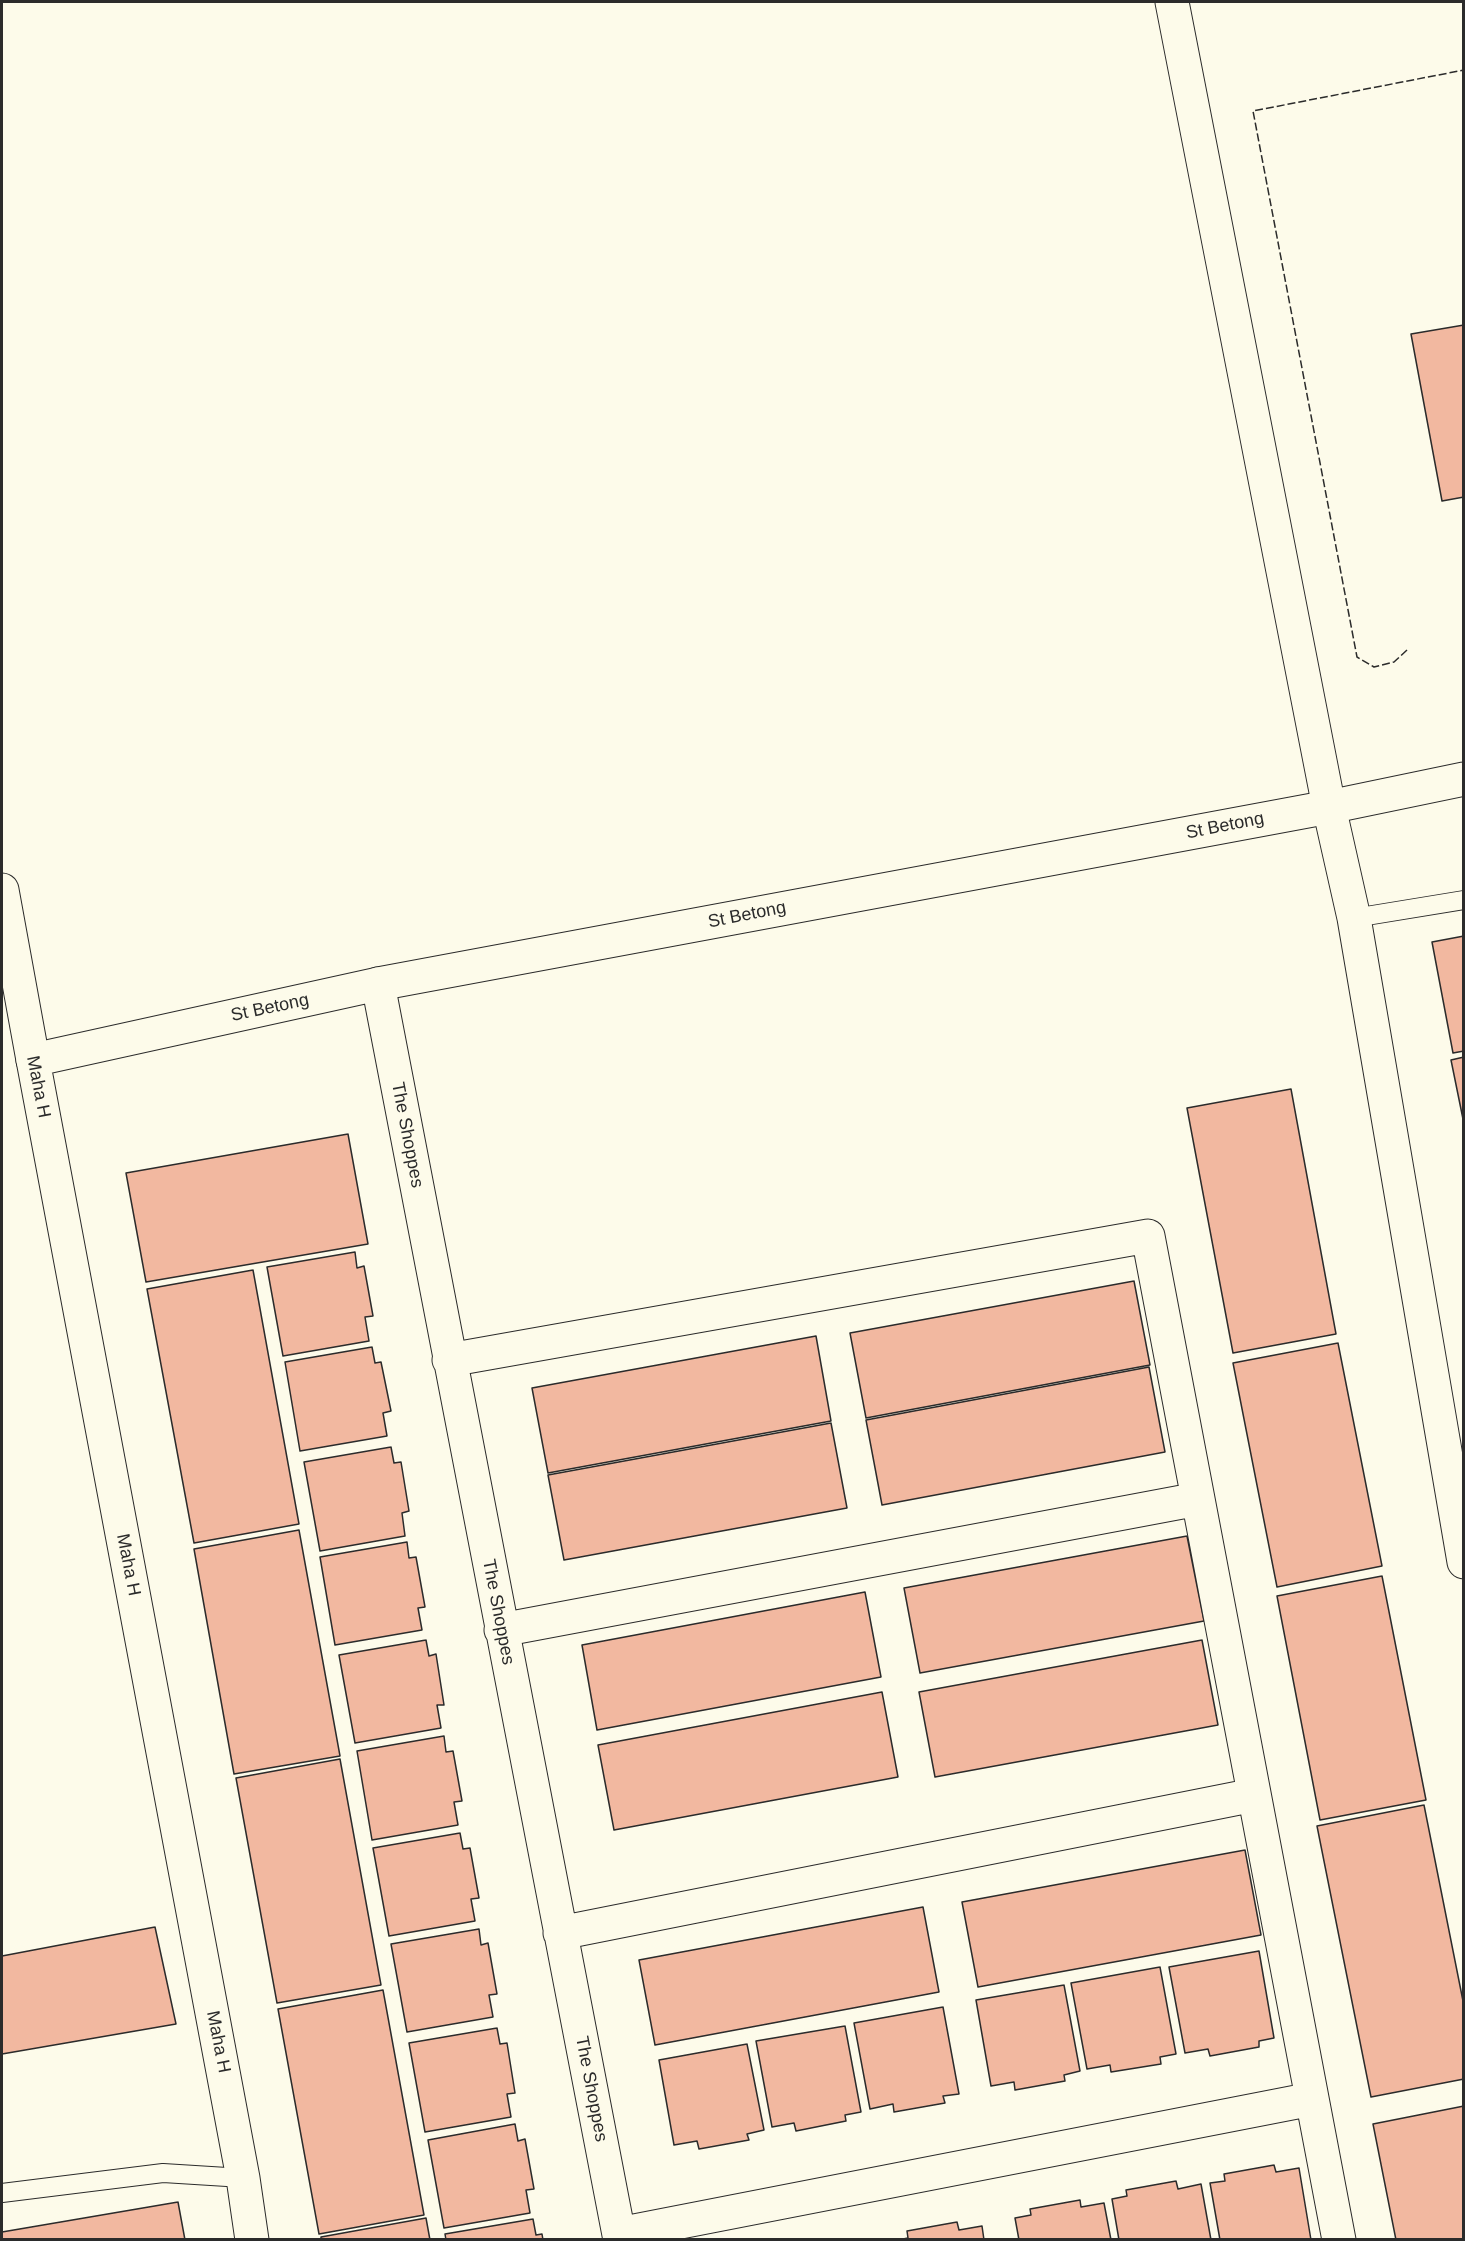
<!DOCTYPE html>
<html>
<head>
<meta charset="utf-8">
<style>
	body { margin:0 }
	#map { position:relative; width:1465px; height:2241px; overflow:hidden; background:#fdfbea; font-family:Helvetica,sans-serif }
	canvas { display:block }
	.frame { position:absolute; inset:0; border:3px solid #2b2b2b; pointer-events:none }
</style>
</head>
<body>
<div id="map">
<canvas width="1465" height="2241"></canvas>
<div class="frame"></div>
</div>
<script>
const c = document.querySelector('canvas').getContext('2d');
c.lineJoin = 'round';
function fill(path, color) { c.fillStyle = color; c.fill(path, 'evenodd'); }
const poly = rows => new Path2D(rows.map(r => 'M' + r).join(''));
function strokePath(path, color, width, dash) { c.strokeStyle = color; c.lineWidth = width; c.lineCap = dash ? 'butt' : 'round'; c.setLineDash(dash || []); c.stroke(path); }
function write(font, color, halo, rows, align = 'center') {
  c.font = font + ' Helvetica,sans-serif'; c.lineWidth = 4.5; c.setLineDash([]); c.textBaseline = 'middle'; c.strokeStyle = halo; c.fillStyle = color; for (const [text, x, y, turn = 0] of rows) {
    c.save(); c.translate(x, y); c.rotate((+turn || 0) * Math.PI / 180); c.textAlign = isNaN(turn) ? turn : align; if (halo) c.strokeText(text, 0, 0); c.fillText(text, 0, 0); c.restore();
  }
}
const building = poly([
	[1464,325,1464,497,1442,501,1411,334,1464,325],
	[1464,936,1464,1051,1453,1053,1432,942,1464,936],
	[1464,1057,1464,1124,1451,1060,1464,1057],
	[1291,1089,1336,1334,1233,1353,1187,1108,1291,1089],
	[348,1134,368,1244,146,1282,126,1173,348,1134],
	[355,1252,357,1268,364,1266,373,1316,365,1317,369,1341,283,1356,267,1267,355,1252],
	[253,1270,299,1524,194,1543,147,1289,253,1270],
	[1134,1281,1150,1365,866,1418,850,1333,1134,1281],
	[816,1336,831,1421,548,1473,532,1388,816,1336],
	[1338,1343,1382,1566,1277,1587,1233,1363,1338,1343],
	[372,1347,375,1363,381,1362,391,1411,383,1413,387,1436,300,1451,285,1362,372,1347],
	[1149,1367,1165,1452,882,1505,866,1420,1149,1367],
	[831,1423,847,1508,564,1560,548,1475,831,1423],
	[391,1447,394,1463,401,1462,409,1511,402,1513,405,1536,320,1551,304,1462,391,1447],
	[299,1530,340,1756,234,1774,194,1549,299,1530],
	[1187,1536,1204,1621,920,1673,904,1588,1187,1536],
	[407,1542,409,1558,416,1557,425,1607,418,1608,422,1630,335,1645,320,1557,407,1542],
	[1382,1576,1426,1800,1320,1820,1277,1596,1382,1576],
	[865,1592,881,1677,597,1730,582,1645,865,1592],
	[426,1640,429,1656,436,1654,444,1705,437,1705,441,1728,355,1743,339,1655,426,1640],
	[1202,1640,1218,1725,935,1777,919,1692,1202,1640],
	[882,1692,898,1777,614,1830,598,1745,882,1692],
	[444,1736,446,1752,453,1751,462,1801,454,1802,458,1825,372,1840,357,1751,444,1736],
	[340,1759,381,1985,277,2003,236,1778,340,1759],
	[1424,1805,1464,2006,1464,2079,1371,2097,1317,1826,1424,1805],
	[460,1833,463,1849,470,1848,479,1898,471,1899,475,1921,389,1936,373,1848,460,1833],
	[1245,1850,1261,1935,978,1987,962,1902,1245,1850],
	[923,1907,939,1992,655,2045,639,1960,923,1907],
	[155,1927,176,2024,2,2054,2,1956,155,1927],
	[479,1929,481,1945,488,1943,497,1994,489,1995,493,2017,407,2032,391,1944,479,1929],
	[1259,1951,1274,2038,1259,2041,1259,2047,1210,2056,1208,2049,1185,2053,1169,1967,1259,1951],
	[1160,1967,1176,2054,1160,2057,1161,2064,1111,2072,1110,2065,1087,2069,1071,1983,1160,1967],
	[1064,1985,1080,2071,1064,2075,1065,2081,1015,2090,1014,2082,991,2086,976,2000,1064,1985],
	[383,1990,424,2215,319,2234,278,2009,383,1990],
	[943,2007,959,2094,943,2096,945,2103,894,2112,893,2104,870,2109,854,2023,943,2007],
	[845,2026,861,2112,845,2115,846,2121,796,2131,794,2123,772,2127,756,2041,845,2026],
	[497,2028,500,2044,507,2043,515,2093,507,2094,511,2117,425,2132,409,2043,497,2028],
	[747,2044,764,2130,747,2134,749,2140,699,2149,697,2141,674,2145,659,2060,747,2044],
	[1464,2106,1464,2240,1396,2240,1373,2124,1464,2106],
	[515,2124,518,2141,525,2139,534,2189,526,2190,530,2213,444,2228,428,2140,515,2124],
	[1274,2165,1276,2172,1299,2168,1311,2240,1220,2240,1210,2183,1225,2181,1224,2174,1274,2165],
	[1176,2181,1178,2189,1201,2184,1211,2240,1119,2240,1112,2199,1127,2196,1126,2190,1176,2181],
	[1080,2200,1081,2207,1104,2203,1111,2240,1019,2240,1015,2218,1031,2215,1030,2209,1080,2200],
	[178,2202,185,2240,2,2240,2,2232,178,2202],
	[426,2218,430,2240,321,2240,321,2237,426,2218],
	[533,2219,536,2235,542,2234,543,2240,446,2240,445,2234,533,2219],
	[957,2222,959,2230,982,2226,984,2240,898,2240,908,2238,907,2231,957,2222]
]);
const lane = poly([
	[1354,918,1464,900],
	[2,2193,163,2173,243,2178]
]);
const street = poly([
	[1172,2,1329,807,1354,918,1464,1562],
	[2,890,33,1060],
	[378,984,620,2240],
	[449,1360,1148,1236,1339,2240],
	[501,1630,1198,1499],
	[560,1933,1254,1795],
	[619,2234,1312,2099]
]);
const secondary = poly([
	[252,2240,243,2178,33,1060,378,984,1329,807,1464,779]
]);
const fence = poly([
	[1407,650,1394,662,1374,667,1357,657,1253,111,1464,70]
]);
const streetNames = [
	["St Betong",1225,826,-11],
	["St Betong",747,915,-11],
	["St Betong",270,1008,-12],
	["Maha H",38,1087,79],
	["The Shoppes",407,1135,79],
	["Maha H",128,1565,79],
	["The Shoppes",498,1612,79],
	["Maha H",218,2042,79],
	["The Shoppes",591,2089,79]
];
fill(building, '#f2b8a0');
strokePath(building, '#2b2b2b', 1.5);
strokePath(lane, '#2b2b2b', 20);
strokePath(street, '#2b2b2b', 35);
strokePath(secondary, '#2b2b2b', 35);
strokePath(lane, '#fdfbea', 18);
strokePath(street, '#fdfbea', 33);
strokePath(secondary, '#fdfbea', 33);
strokePath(fence, '#2b2b2b', 1.5, [8, 3]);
write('18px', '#2b2b2b', '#fdfbea', streetNames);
</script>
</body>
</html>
